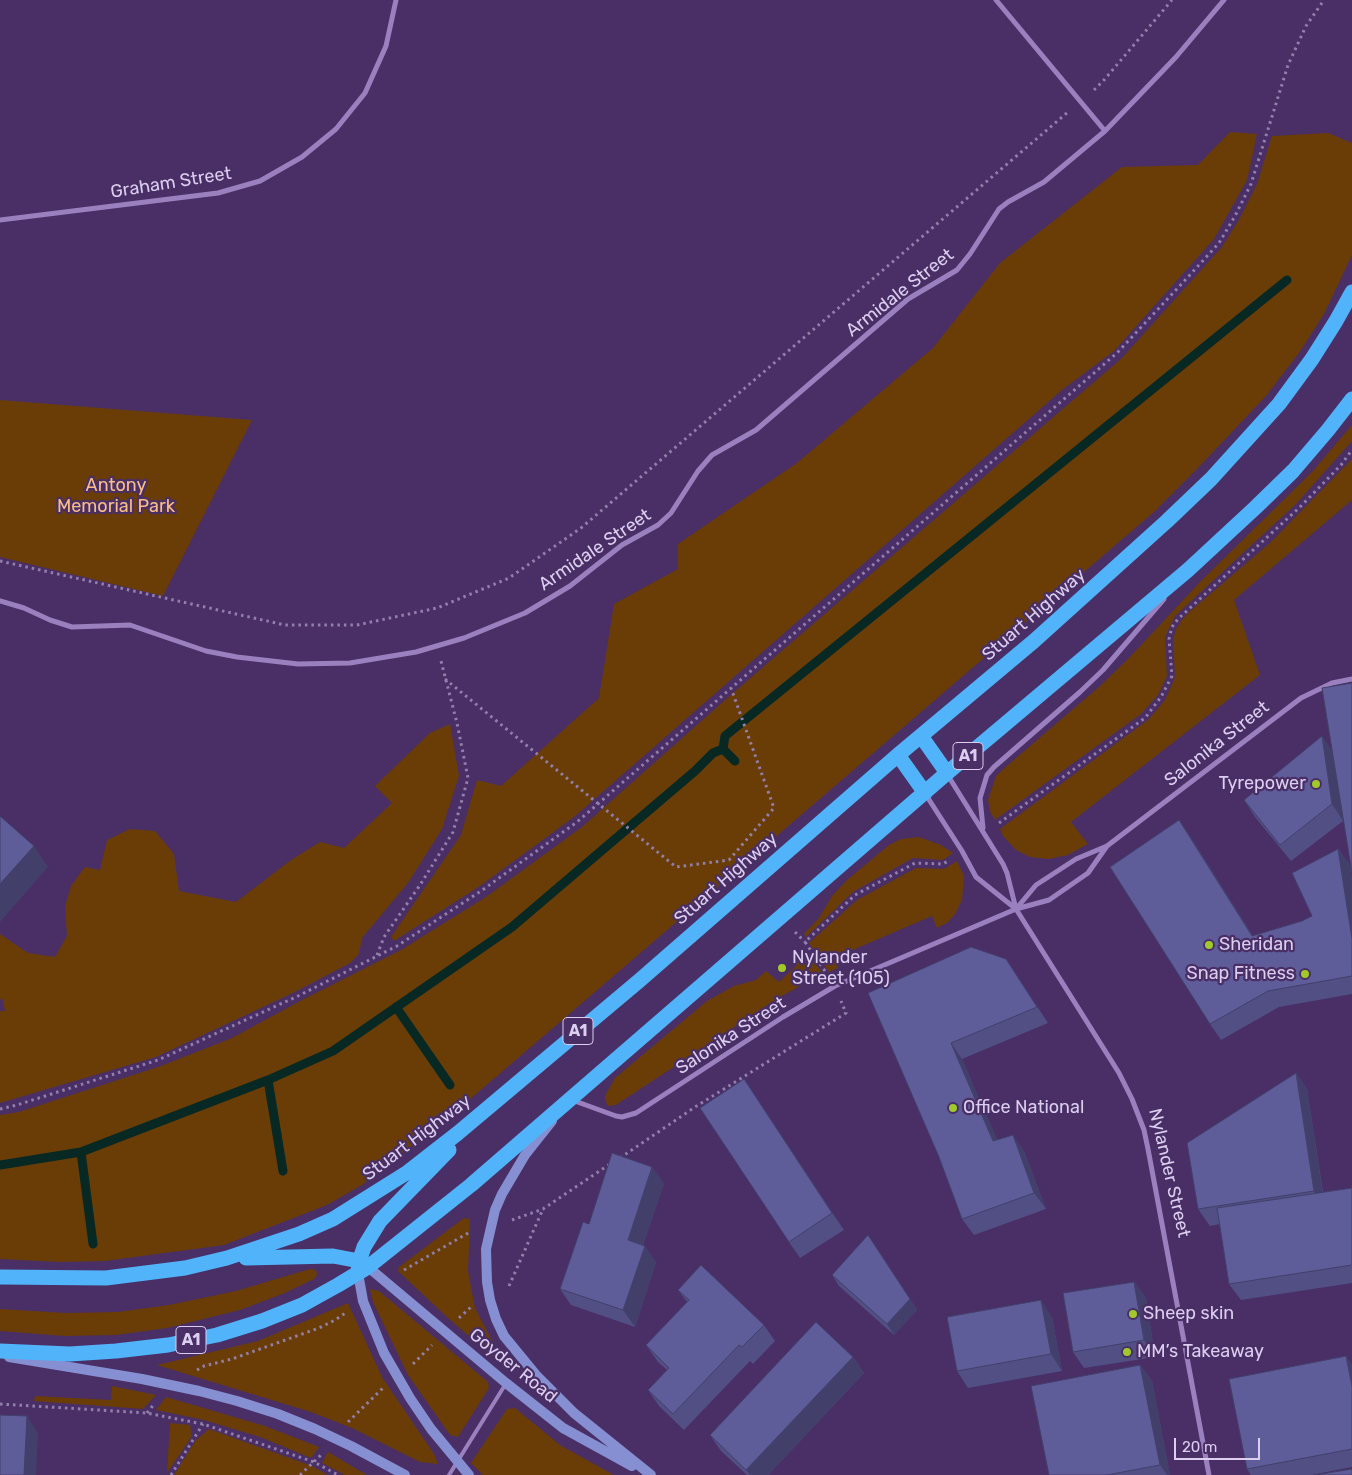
<!DOCTYPE html>
<html>
<head>
<meta charset="utf-8">
<style>
	body { margin:0 }
	#map { position:relative; width:1352px; height:1475px; overflow:hidden; background:#492f66; font-family:Rubik,sans-serif }
	canvas { display:block }
	.scale { position:absolute; left:1174px; top:1438px; width:86px; height:22px; box-sizing:border-box; border:2px solid #dbceef; border-top:0; padding-left:6px; font-size:15px; line-height:18px; white-space:nowrap; color:#dbceef; -webkit-text-stroke:4px #492f66; paint-order:stroke }
</style>
</head>
<body>
<div id="map">
<canvas width="1352" height="1475"></canvas>
<div class="scale">20 m</div>
</div>
<script>
const c = document.querySelector('canvas').getContext('2d');
c.lineJoin = 'round';
function fill(path, color) { c.fillStyle = color; c.fill(path, 'evenodd'); }
const poly = rows => new Path2D(rows.map(r => 'M' + r).join(''));
function strokePath(path, color, width, dash) { c.strokeStyle = color; c.lineWidth = width; c.lineCap = dash ? 'butt' : 'round'; c.setLineDash(dash || []); c.stroke(path); }
function write(font, color, halo, rows, align = 'center') {
  c.font = font + ' Rubik,sans-serif'; c.lineWidth = 4.5; c.setLineDash([]); c.textBaseline = 'middle'; c.strokeStyle = halo; c.fillStyle = color; for (const [text, x, y, turn = 0] of rows) {
    c.save(); c.translate(x, y); c.rotate((+turn || 0) * Math.PI / 180); c.textAlign = isNaN(turn) ? turn : align; if (halo) c.strokeText(text, 0, 0); c.fillText(text, 0, 0); c.restore();
  }
}
const green = poly([
	[1230,132,1257,134,1247,180,1214,239,1114,351,1062,390,574,817,480,886,394,941,391,937,461,835,477,780,501,786,599,698,614,604,678,569,678,544,797,463,933,348,1000,263,1122,167,1198,165],
	[1328,133,1352,143,1352,255,1324,314,1299,353,1266,396,1198,468,1154,512,447,1119,362,1185,327,1205,224,1245,105,1261,60,1262,0,1259,0,1115,19,1112,161,1066,232,1038,302,1000,401,950,486,897,582,827,733,693,1122,358,1222,247,1240,218,1257,184,1272,136],
	[0,400,252,420,163,596,0,557],
	[1352,425,1352,441,1296,504,1175,616,1165,637,1167,676,1158,695,1141,714,995,820,990,811,988,800,996,776,1008,765,1100,686,1129,658,1200,582,1313,471],
	[1352,459,1352,500,1234,600,1260,675,1071,822,1088,844,1068,855,1048,859,1030,857,1016,850,1003,836,1000,829,1148,720,1165,700,1175,677,1173,639,1176,629,1181,621,1188,613,1270,543],
	[450,724,459,776,442,829,408,883,362,938,359,954,350,963,295,992,156,1057,0,1103,0,1011,5,1011,3,1000,0,999,0,934,28,953,55,957,67,936,65,906,71,886,85,867,100,870,107,840,130,829,155,831,174,854,179,891,236,902,291,860,320,842,344,848,392,803,375,786,430,733],
	[919,837,941,845,953,853,943,860,913,858,853,892,806,937,804,934,819,918,832,896,847,880,889,845,901,839],
	[957,861,964,876,962,900,955,914,947,923,937,928,932,916,834,958,838,968,829,972,809,943,857,900,916,868,944,869],
	[801,955,811,957,823,974,780,997,616,1105,608,1106,605,1100,605,1096,615,1078,707,1001,734,986,756,980,766,971,779,982,797,965,794,962],
	[464,1218,470,1219,468,1271,475,1308,501,1358,497,1360,449,1319,398,1271,399,1267],
	[310,1269,316,1270,317,1275,314,1279,285,1293,240,1310,167,1328,116,1335,64,1336,0,1331,0,1309,66,1313,118,1312,169,1305,236,1291],
	[370,1289,379,1291,488,1382,489,1388,458,1437,450,1435,408,1375,373,1302],
	[348,1303,382,1377,434,1454,438,1464,420,1462,352,1428,311,1412,157,1365,258,1341],
	[112,1386,156,1395,143,1409,34,1401,35,1396,111,1400],
	[166,1397,265,1426,319,1447,311,1458,260,1437,204,1420,156,1410],
	[515,1408,560,1445,614,1475,483,1475,471,1463,507,1409],
	[170,1423,190,1425,192,1436,167,1473],
	[209,1429,312,1466,328,1475,174,1475,196,1440],
	[328,1452,367,1475,345,1475,322,1463]
]);
const stream = poly([
	[723,749,725,736,1287,280],
	[396,1007,450,1085],
	[268,1080,283,1171],
	[81,1152,93,1244],
	[0,1165,81,1152,268,1080,333,1051,512,927,695,771,713,753,723,749,735,761]
]);
const path = poly([
	[1094,90,1104,80,1172,0],
	[0,561,285,625,357,625,437,608,509,578,581,528,1068,112],
	[445,679,676,867,729,860,774,808,731,688],
	[999,823,1145,718,1161,697,1172,676,1169,639,1172,627,1178,619,1300,507,1341,465,1352,450],
	[795,932,805,942],
	[377,955,384,937,420,885,453,832,468,778,457,723,441,661],
	[825,971,805,942,855,895,915,863,943,864,948,861],
	[0,1109,17,1105,158,1060,298,996,397,946,481,891,577,822,1117,353,1188,277,1219,243,1235,216,1251,184,1288,65,1306,26,1324,0],
	[620,1158,695,1107,846,1013,841,1001],
	[512,1220,543,1209,610,1164],
	[404,1270,470,1232],
	[509,1286,543,1209],
	[459,1318,471,1307],
	[413,1364,432,1345],
	[197,1370,204,1366,232,1359,319,1328,335,1320,347,1312],
	[0,1404,147,1413,203,1424,314,1462,338,1475],
	[147,1413,155,1403],
	[348,1422,383,1388],
	[171,1475,203,1424],
	[300,1475,322,1454]
]);
const lane = poly([
	[449,1475,505,1385]
]);
const street = poly([
	[996,0,1105,131],
	[0,220,218,193,260,181,302,157,336,129,365,93,386,46,396,0],
	[0,601,24,608,50,620,72,627,130,625,206,651,237,657,298,664,350,663,416,652,464,638,525,613,570,586,622,545,658,525,671,513,698,471,712,455,756,430,908,299,957,270,970,254,999,209,1008,202,1044,182,1105,131,1176,57,1224,0],
	[947,774,1003,864,1007,873,1016,909,1119,1073,1132,1099,1144,1130,1148,1149,1209,1475],
	[926,795,962,851,976,877,1016,909],
	[983,828,980,798,987,775,994,767,1080,692,1103,670,1164,599],
	[1016,909,1036,885,1076,859,1107,846,1301,698,1332,683,1352,679],
	[572,1100,616,1116,622,1117,636,1113,783,1017,835,986,1016,909,1049,900,1088,873,1107,846]
]);
const secondary = poly([
	[552,1121,525,1155,502,1194,495,1210,486,1249,487,1282,490,1300,496,1319,504,1336,536,1375,574,1413,651,1475],
	[368,1267,506,1383,563,1428,632,1466],
	[358,1273,363,1301,384,1353,410,1398,431,1429,469,1475],
	[9,1357,142,1379,199,1391,237,1401,278,1414,315,1429,351,1446,405,1475]
]);
const highway = poly([
	[921,736,947,773],
	[898,755,925,793],
	[246,1258,333,1256,354,1260,367,1266],
	[358,1273,359,1262,364,1247,380,1221,449,1150],
	[0,1277,106,1278,185,1268,227,1258,299,1234,333,1219,408,1172,458,1133,640,980,898,755,1034,641,1167,521,1211,479,1279,404,1312,359,1336,321,1352,292],
	[0,1351,70,1354,116,1351,168,1345,217,1335,262,1321,302,1305,338,1285,368,1267,471,1185,947,773,1188,570,1256,507,1293,471,1328,430,1352,399]
]);
const wall = poly([
	[1322,736,1332,751,1343,821,1291,861,1255,817,1244,800],
	[1179,820,1190,836,1253,936,1302,921,1312,916,1338,849,1350,865,1352,880,1352,994,1279,1007,1221,1040,1210,1024],
	[1006,959,1048,1023,962,1059,997,1140,1024,1151,1046,1209,974,1235,962,1219,939,1157,868,993],
	[1296,1073,1307,1089,1323,1192,1352,1188,1352,1283,1241,1300,1229,1284,1220,1224,1210,1226,1198,1209],
	[744,1079,844,1230,800,1258,789,1242],
	[664,1183,643,1245,656,1262,635,1327,571,1305,560,1289,589,1224],
	[868,1235,917,1310,894,1335,839,1286,832,1275],
	[1134,1282,1146,1298,1155,1357,1084,1368,1073,1352],
	[678,1290,764,1325,775,1341,753,1364,750,1361,684,1430,659,1406,648,1390,667,1370,658,1362,646,1345,687,1302],
	[1052,1317,1062,1371,968,1388,957,1371],
	[1346,1356,1352,1365,1352,1467,1311,1475,1251,1475,1247,1469],
	[853,1357,864,1373,768,1475,747,1475,721,1451,710,1435],
	[1140,1365,1152,1381,1170,1475,1049,1475]
]);
const shadedWall = poly([
	[1322,736,1333,752,1343,821,1332,804],
	[1179,820,1190,836,1263,952,1252,936],
	[34,846,48,867,0,922,0,884],
	[1338,849,1350,865,1352,880,1352,939],
	[951,1043,962,1059,1005,1157,993,1141],
	[1296,1073,1307,1089,1325,1208,1314,1191],
	[744,1079,755,1095,844,1230,832,1213],
	[1013,1135,1024,1151,1046,1209,1034,1193],
	[652,1167,664,1183,639,1256,628,1240],
	[868,1235,917,1310,894,1335,887,1324],
	[645,1246,656,1262,635,1327,623,1310],
	[1134,1282,1146,1298,1155,1357,1144,1340],
	[1041,1300,1052,1317,1062,1371,1051,1354],
	[1346,1356,1352,1365,1352,1386],
	[853,1357,864,1373,768,1475,750,1475,746,1470],
	[1140,1365,1152,1381,1170,1475,1167,1475,1160,1465],
	[27,1416,38,1433,36,1475,24,1475]
]);
const building = poly([
	[1352,683,1352,873,1322,688,1352,683],
	[1322,736,1332,804,1280,845,1244,800,1322,736],
	[0,816,34,846,0,884,0,816],
	[1179,820,1252,936,1302,921,1312,916,1292,873,1338,849,1352,939,1352,976,1268,991,1210,1024,1110,867,1179,820],
	[971,947,1006,959,1037,1007,951,1043,993,1141,1013,1135,1034,1193,962,1219,939,1157,868,993,971,947],
	[1296,1073,1314,1191,1198,1209,1187,1143,1296,1073],
	[744,1079,832,1213,789,1242,700,1108,744,1079],
	[612,1153,652,1167,628,1240,645,1246,623,1310,560,1289,583,1222,589,1224,612,1153],
	[1352,1188,1352,1265,1229,1284,1217,1208,1352,1188],
	[868,1235,910,1299,887,1324,832,1275,868,1235],
	[701,1265,764,1325,742,1347,739,1345,673,1414,648,1390,669,1368,646,1345,689,1300,678,1290,701,1265],
	[1134,1282,1144,1340,1073,1352,1063,1293,1134,1282],
	[1041,1300,1051,1354,957,1371,947,1317,1041,1300],
	[816,1322,853,1357,746,1470,710,1435,816,1322],
	[1346,1356,1352,1386,1352,1449,1247,1469,1229,1379,1346,1356],
	[1140,1365,1160,1465,1107,1475,1049,1475,1031,1386,1140,1365],
	[0,1415,27,1416,24,1475,0,1475,0,1415],
	[1352,1469,1352,1475,1315,1475,1352,1469]
]);
const markers = [
	[1316,784,5,"#a1c92a"],
	[1209,945,5,"#a1c92a"],
	[782,968,5,"#a1c92a"],
	[1305,974,5,"#a1c92a"],
	[953,1108,5,"#a1c92a"],
	[1133,1314,5,"#a1c92a"],
	[1127,1352,5,"#a1c92a"]
];
const shields = [
	[968,756,30],
	[578,1031,30],
	[191,1340,30]
];
const shieldNames = [
	["A1",968,756],
	["A1",578,1031],
	["A1",191,1340]
];
const streetNames = [
	["Graham Street",171,183,-9],
	["Armidale Street",900,293,-38],
	["Armidale Street",595,550,-34],
	["Stuart Highway",1034,615,-41],
	["Salonika Street",1217,744,-38],
	["Stuart Highway",726,879,-41],
	["Salonika Street",731,1036,-33],
	["Stuart Highway",417,1138,-37],
	["Nylander Street",1169,1173,77],
	["Goyder Road",513,1366,39]
];
const parkNames = [
	["Antony",116,486],
	["Memorial Park",116,507]
];
const poiNames = [
	["Tyrepower",1306,784,"right"],
	["Sheridan",1219,945],
	["Nylander",792,958],
	["Street (105)",792,979],
	["Snap Fitness",1295,974,"right"],
	["Office National",963,1108],
	["Sheep skin",1143,1314],
	["MM’s Takeaway",1137,1352]
];
fill(green, '#6a3d06');
strokePath(stream, '#082824', 9);
strokePath(path, '#927fab', 3, [2.5, 4]);
strokePath(lane, '#9b80bf', 4);
strokePath(street, '#9b80bf', 5);
strokePath(secondary, '#858fd1', 10);
strokePath(highway, '#51b3fa', 15);
fill(wall, '#514f84');
fill(shadedWall, '#42406b');
fill(building, '#5e5c99');
strokePath(building, '#42406b', 1);
for (const [x, y, r, color] of markers) { const dot = new Path2D(); dot.arc(x, y, r, 0, 2 * Math.PI); c.fillStyle = color; c.fill(dot); strokePath(dot, '#492f66', 2); }
for (const [x, y, w] of shields) { const box = new Path2D(); box.roundRect(x - w / 2, y - 13.5, w, 27, 4); c.fillStyle = '#492f66'; c.fill(box); strokePath(box, '#dbceef', 1); }
write('bold 16px', '#dbceef', null, shieldNames);
write('18px', '#dbceef', '#492f66', streetNames);
write('18px', '#f9bd85', '#492f66', parkNames);
write('18px', '#dbceef', '#492f66', poiNames, 'left');
</script>
</body>
</html>
